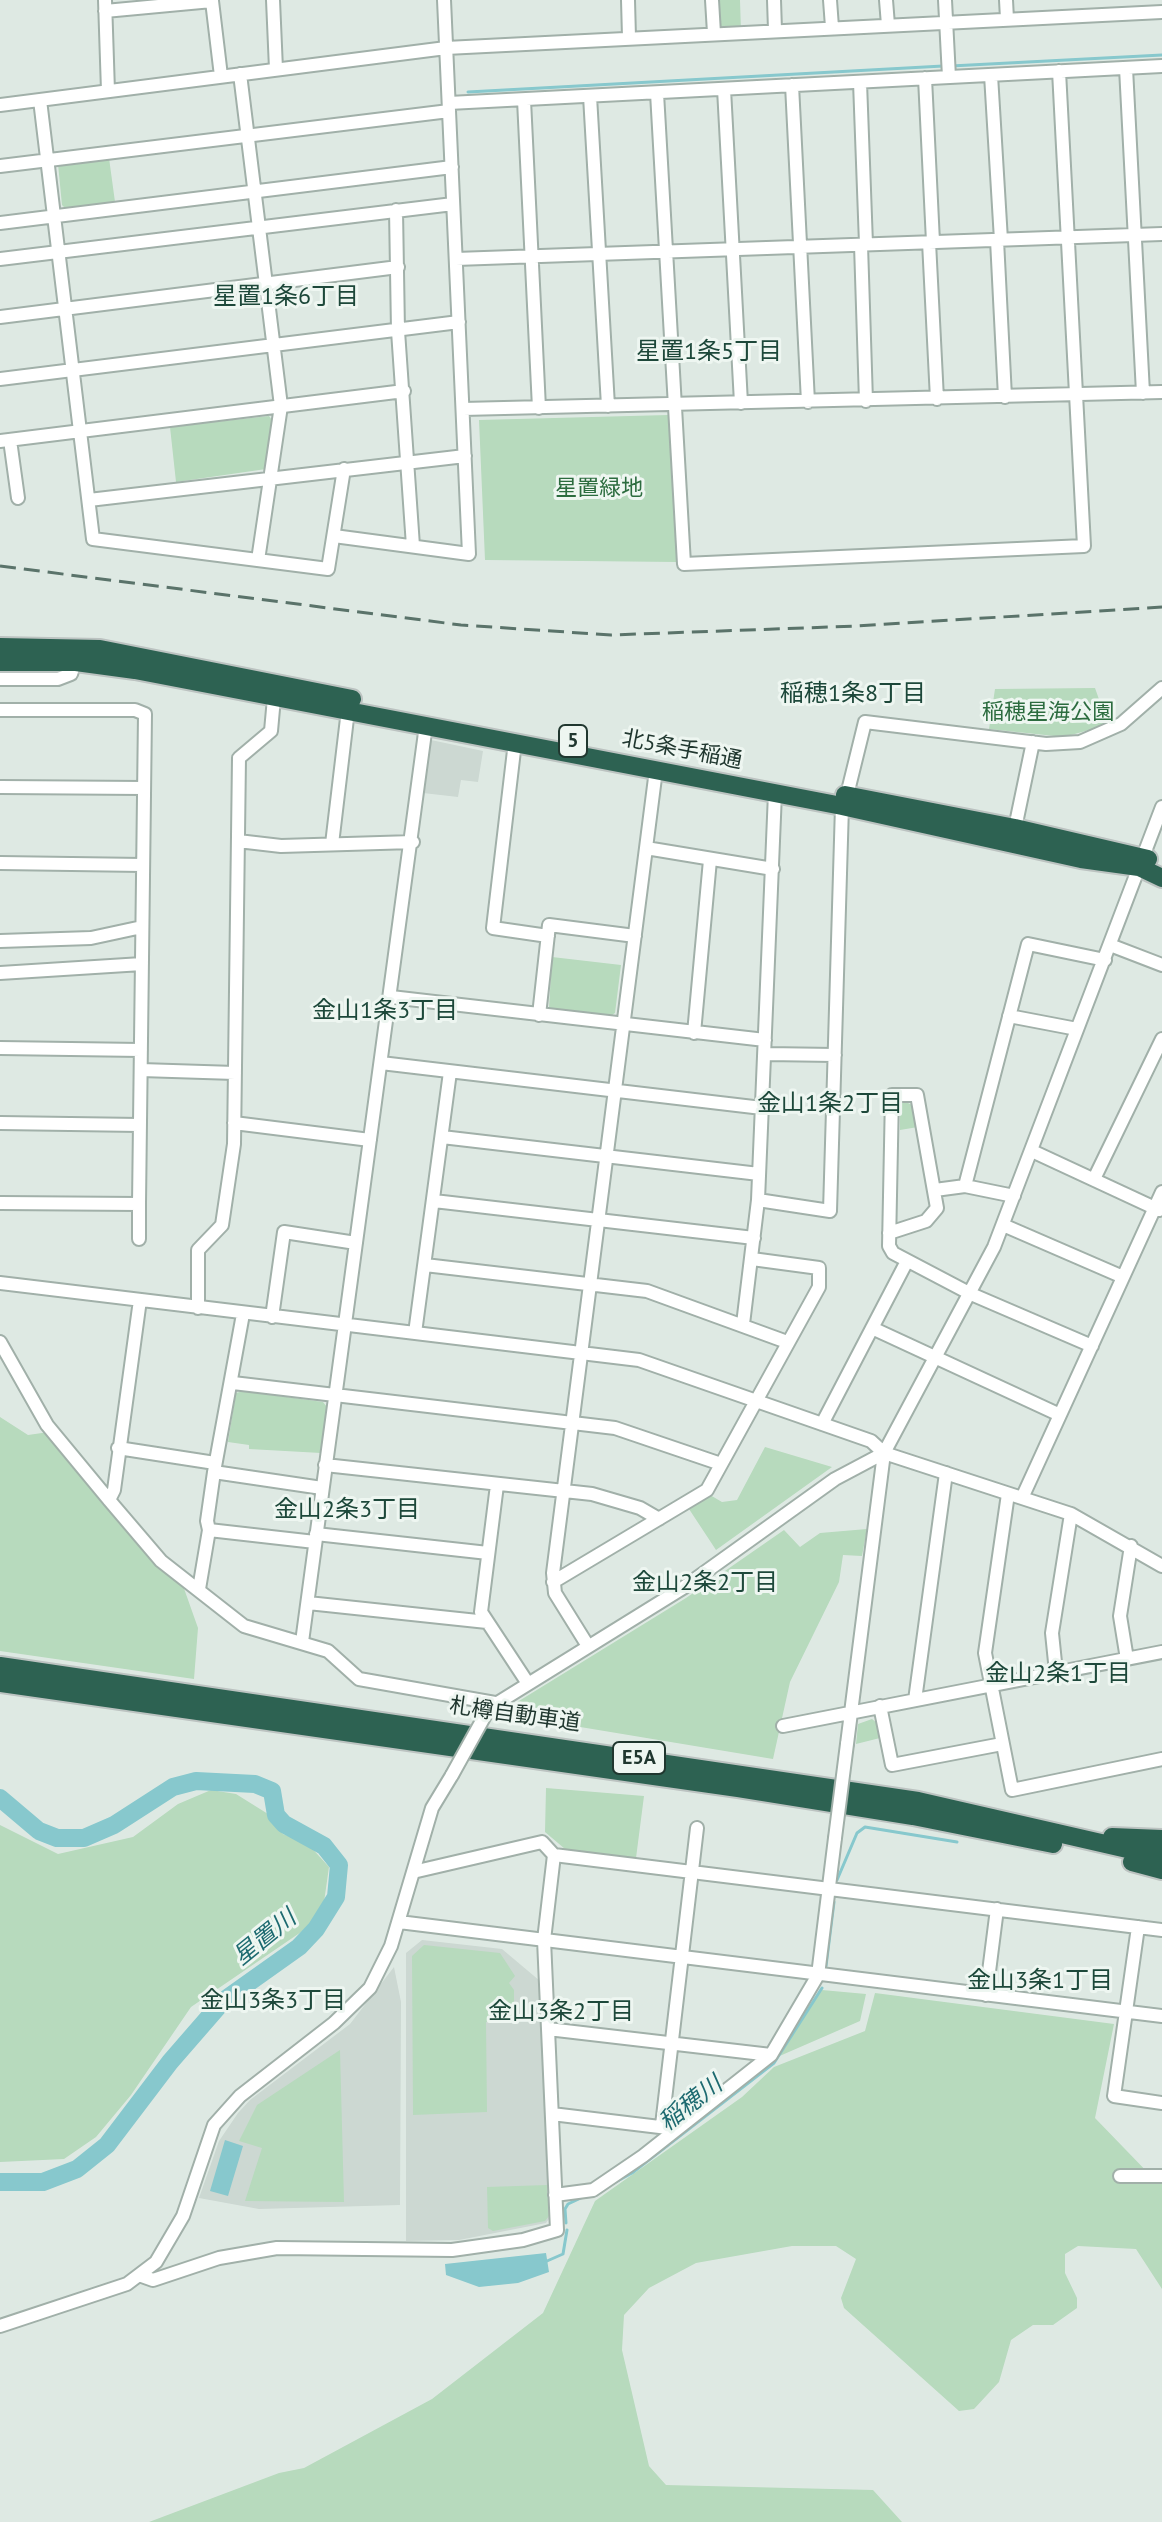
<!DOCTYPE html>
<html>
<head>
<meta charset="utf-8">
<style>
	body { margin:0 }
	canvas { display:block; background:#dee9e3 }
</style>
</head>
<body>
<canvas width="1162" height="2522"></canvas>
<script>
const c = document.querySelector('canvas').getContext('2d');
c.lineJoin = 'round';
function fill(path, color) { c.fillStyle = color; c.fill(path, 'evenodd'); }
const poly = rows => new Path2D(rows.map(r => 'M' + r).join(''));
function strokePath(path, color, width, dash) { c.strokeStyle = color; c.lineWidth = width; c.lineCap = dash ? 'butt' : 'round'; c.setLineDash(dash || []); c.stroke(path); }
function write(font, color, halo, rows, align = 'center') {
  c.font = font + ' "PT Sans","Noto Sans JP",sans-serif'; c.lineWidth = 6; c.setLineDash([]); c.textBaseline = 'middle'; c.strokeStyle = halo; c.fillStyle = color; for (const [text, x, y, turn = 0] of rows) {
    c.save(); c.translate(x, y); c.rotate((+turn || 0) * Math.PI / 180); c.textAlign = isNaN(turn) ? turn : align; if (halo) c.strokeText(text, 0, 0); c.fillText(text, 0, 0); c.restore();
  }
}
const built = poly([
	[431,740,483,751,478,782,461,780,458,797,423,793],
	[422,1940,502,1949,540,1981,551,2216,546,2223,459,2240,406,2241,406,1953],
	[394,1967,401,2002,400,2205,259,2209,199,2198,219,2141,238,2113,250,2100,350,2024]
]);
const green = poly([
	[712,0,740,0,741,32,714,33],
	[109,158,115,202,65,208,62,205,58,164],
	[668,415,677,562,485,560,479,420],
	[269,416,272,420,266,469,176,482,170,427],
	[1095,688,1107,722,1096,728,1064,737,989,729,995,689],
	[552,957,621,965,615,1013,612,1015,549,1008],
	[904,1101,914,1106,918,1127,900,1130,900,1105],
	[243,1391,323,1402,327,1407,321,1453,249,1449,249,1445,228,1442,236,1393],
	[0,1417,28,1435,49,1432,181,1580,198,1628,194,1679,0,1651],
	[765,1447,832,1467,716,1550,689,1509,710,1495,722,1502,737,1500],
	[867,1529,862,1556,843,1555,839,1582,790,1682,773,1759,502,1714,506,1709,686,1598,784,1530,800,1547,820,1533],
	[872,1719,877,1723,880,1738,856,1744,858,1724],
	[546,1788,644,1796,636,1858,565,1849,545,1832],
	[211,1790,236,1794,268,1814,283,1834,309,1845,329,1867,324,1902,307,1928,191,2007,131,2095,96,2137,64,2159,0,2162,0,1825,58,1854,133,1837,178,1804],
	[424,1945,500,1953,515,1976,509,1983,514,1990,514,2020,486,2022,487,2112,413,2115,412,1956],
	[822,1990,866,1994,860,2021,775,2058],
	[875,1993,1114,2024,1095,2118,1154,2179,1162,2180,1162,2289,1136,2249,1078,2246,1065,2254,1065,2273,1077,2298,1077,2308,1053,2325,1033,2325,1011,2340,999,2382,974,2409,959,2411,844,2308,841,2298,856,2259,836,2246,792,2246,696,2263,649,2288,624,2315,622,2350,649,2466,666,2485,873,2490,902,2522,149,2522,279,2473,304,2468,432,2399,543,2313,595,2201,742,2097,774,2067,865,2031],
	[340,2050,344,2202,245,2201,262,2148,239,2141,257,2105],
	[547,2185,549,2216,545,2221,493,2231,488,2228,487,2187]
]);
const water = poly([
	[225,2140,243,2146,228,2196,210,2191],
	[546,2253,549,2272,518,2283,479,2287,446,2275,445,2264]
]);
const stream = poly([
	[951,66,1162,55],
	[468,92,943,66],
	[837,1880,857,1833,865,1827,957,1842],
	[826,1966,834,1902],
	[612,2184,632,2173,774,2063,822,1988],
	[566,2223,565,2209,568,2204,583,2197],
	[547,2261,563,2254,567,2230]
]);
const river = poly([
	[0,1798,39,1831,57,1838,84,1838,114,1825,173,1787,196,1781,255,1784,272,1791,276,1815,284,1824,324,1846,339,1865,336,1897,316,1929,299,1947,223,2001,170,2062,107,2145,77,2169,43,2182,0,2182]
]);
const minor = poly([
	[105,0,108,91],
	[273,0,276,69],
	[628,0,629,37],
	[712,0,714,33],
	[774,0,775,30],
	[830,0,832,27],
	[886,0,888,25],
	[945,0,949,77],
	[1006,0,1007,19],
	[105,11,212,1,221,76],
	[1126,68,1143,393],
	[240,74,281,406,258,560],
	[991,75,1001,240],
	[925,78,933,242],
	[860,82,866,244],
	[792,85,808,402],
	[724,89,741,403],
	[657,93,684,564,1084,546,1059,71],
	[590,96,608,406],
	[40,100,93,539,328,569,344,469],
	[524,100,539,408],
	[449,103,1162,66],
	[0,105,446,48,1162,12],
	[0,166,449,111],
	[396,210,398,331,413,546],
	[0,223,452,167],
	[997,240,1005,397],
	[929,242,937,399],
	[861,245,866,401],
	[0,259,453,204],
	[456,259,1162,234],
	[0,317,398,267],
	[0,379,459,322],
	[463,409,1162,392],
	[10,440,18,498],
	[0,441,404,391],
	[89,500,465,456],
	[334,536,469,554,444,0],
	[0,679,58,679,71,674,76,659],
	[0,710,135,710,145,714,139,1204,0,1203],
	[515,742,493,928,548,936],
	[0,787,144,788],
	[847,795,865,722,1046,744,1080,742,1121,724,1162,688],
	[1015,828,1033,742],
	[238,841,281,846,413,842],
	[332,844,348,710],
	[646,848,773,869],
	[0,863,143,865],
	[0,941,91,938,142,927],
	[1110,945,1162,965],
	[0,973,142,964],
	[391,997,765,1040],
	[539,1015,549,925,635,936],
	[1009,1016,1077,1029],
	[694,1033,710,860],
	[0,1048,141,1050],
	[766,1054,835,1055],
	[381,1063,762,1108],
	[141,1070,235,1073],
	[0,1123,140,1125],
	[234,1123,370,1140],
	[442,1137,759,1174],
	[1032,1151,1159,1210],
	[1094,1179,1162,1039],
	[965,1186,1028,944,1105,960],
	[935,1190,965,1186,1014,1196],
	[758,1200,830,1211,842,806],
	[434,1201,754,1238],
	[1003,1225,1123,1277],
	[889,1233,926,1221,937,1208,917,1095,892,1095,889,1246,893,1253,971,1294,1092,1346],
	[139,1239,139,1204],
	[425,1265,647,1291,787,1342],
	[0,1283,639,1360,871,1441,884,1453,1071,1514,1162,1566],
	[198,1308,198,1250,222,1225,234,1144,239,758,271,731,274,698],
	[272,1317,284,1232,356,1243],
	[743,1324,758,1200,775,793],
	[872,1328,1060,1415],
	[415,1333,450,1072],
	[0,1342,47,1425,109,1500,161,1561,244,1626,328,1651,359,1679,495,1703],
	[233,1383,615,1428,721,1464],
	[822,1424,906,1263],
	[118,1448,215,1463],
	[325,1465,592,1494,640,1508,659,1519],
	[214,1472,322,1488],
	[497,1485,481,1612,527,1682],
	[1008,1494,985,1653,1012,1790,1162,1759],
	[1022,1498,1162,1192],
	[109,1500,114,1490,140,1300],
	[209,1530,315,1542],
	[316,1534,488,1553],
	[553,1582,707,1490,819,1287,819,1268,752,1259],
	[199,1589,209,1530,207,1521,214,1472,243,1314],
	[308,1603,487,1622],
	[302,1642,426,725],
	[588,1646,555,1593,553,1573,656,770],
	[1127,1659,1120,1616,1131,1546],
	[1056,1672,1052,1633,1071,1514],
	[915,1700,946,1473],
	[880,1706,892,1765,1002,1744],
	[491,1707,683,1588,835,1479,884,1453],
	[783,1726,1162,1652],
	[847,1744,884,1453,994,1247,1162,807],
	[413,1872,542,1842,554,1855,1162,1930],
	[399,1922,1162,2016],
	[1138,1927,1114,2096,1162,2103],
	[986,1995,997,1909],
	[548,2029,771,2055],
	[552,2114,668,2128],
	[662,2125,697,1828],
	[1120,2176,1162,2176],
	[555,2195,593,2190,643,2156,771,2055,818,1975,835,1838],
	[139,2275,153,2280,219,2258,277,2248,452,2250,523,2240,557,2230,544,1940,554,1855],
	[0,2326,127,2284,156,2262,183,2216,214,2125,240,2096,334,2023,370,1988,391,1946,432,1808,452,1775]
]);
const highway = poly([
	[0,647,100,649,352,699],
	[0,662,76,662,135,670,842,806,1081,859,1139,867,1162,878],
	[845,795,1015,828,1148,859],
	[0,1666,918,1801,1162,1857],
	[0,1683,738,1788,913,1816,1053,1844],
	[1112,1837,1162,1839],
	[1132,1862,1162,1870]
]);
const rail = poly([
	[0,566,461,625,611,635,857,626,1162,607]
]);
const minorBridge = poly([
	[452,1775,488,1710],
	[835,1838,847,1744]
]);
const shields = [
	[573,741,28],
	[639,1758,52]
];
const shieldNames = [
	["5",573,741],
	["E5A",639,1758]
];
const parkNames = [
	["星置緑地",599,489],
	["稲穂星海公園",1048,713]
];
const streetNames = [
	["北5条手稲通",682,750,11],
	["札樽自動車道",515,1715,8]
];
const neighbourhoodNames = [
	["星置1条6丁目",286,297],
	["星置1条5丁目",709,352],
	["稲穂1条8丁目",853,694],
	["金山1条3丁目",385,1011],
	["金山1条2丁目",830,1104],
	["金山2条3丁目",347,1510],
	["金山2条2丁目",705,1583],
	["金山2条1丁目",1058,1674],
	["金山3条1丁目",1040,1981],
	["金山3条3丁目",273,2001],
	["金山3条2丁目",561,2012]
];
const waterNames = [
	["星置川",265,1938,-39],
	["稲穂川",691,2104,-38]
];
fill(built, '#ccd8d2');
fill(green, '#b7dabd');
fill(water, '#87c8cd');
strokePath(stream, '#87c8cd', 3);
strokePath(river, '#87c8cd', 18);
strokePath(minor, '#a1b0a9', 16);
strokePath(highway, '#bcc3c1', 22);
strokePath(minor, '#fff', 12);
strokePath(highway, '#2d6252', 18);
strokePath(rail, '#5a736a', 3, [16, 8]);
strokePath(minorBridge, '#a1b0a9', 16, []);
strokePath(minorBridge, '#fff', 12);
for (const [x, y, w] of shields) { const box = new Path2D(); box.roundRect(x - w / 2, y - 16, w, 32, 6); c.fillStyle = '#eef6f1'; c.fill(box); strokePath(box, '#20372f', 2); }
write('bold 20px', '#20372f', null, shieldNames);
write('22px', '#2c6c3f', '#eef6f1', parkNames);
write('22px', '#20372f', '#eef6f1', streetNames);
write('24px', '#1d483a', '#eef6f1', neighbourhoodNames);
write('italic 24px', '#1d6a70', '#eef6f1', waterNames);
</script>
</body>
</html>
